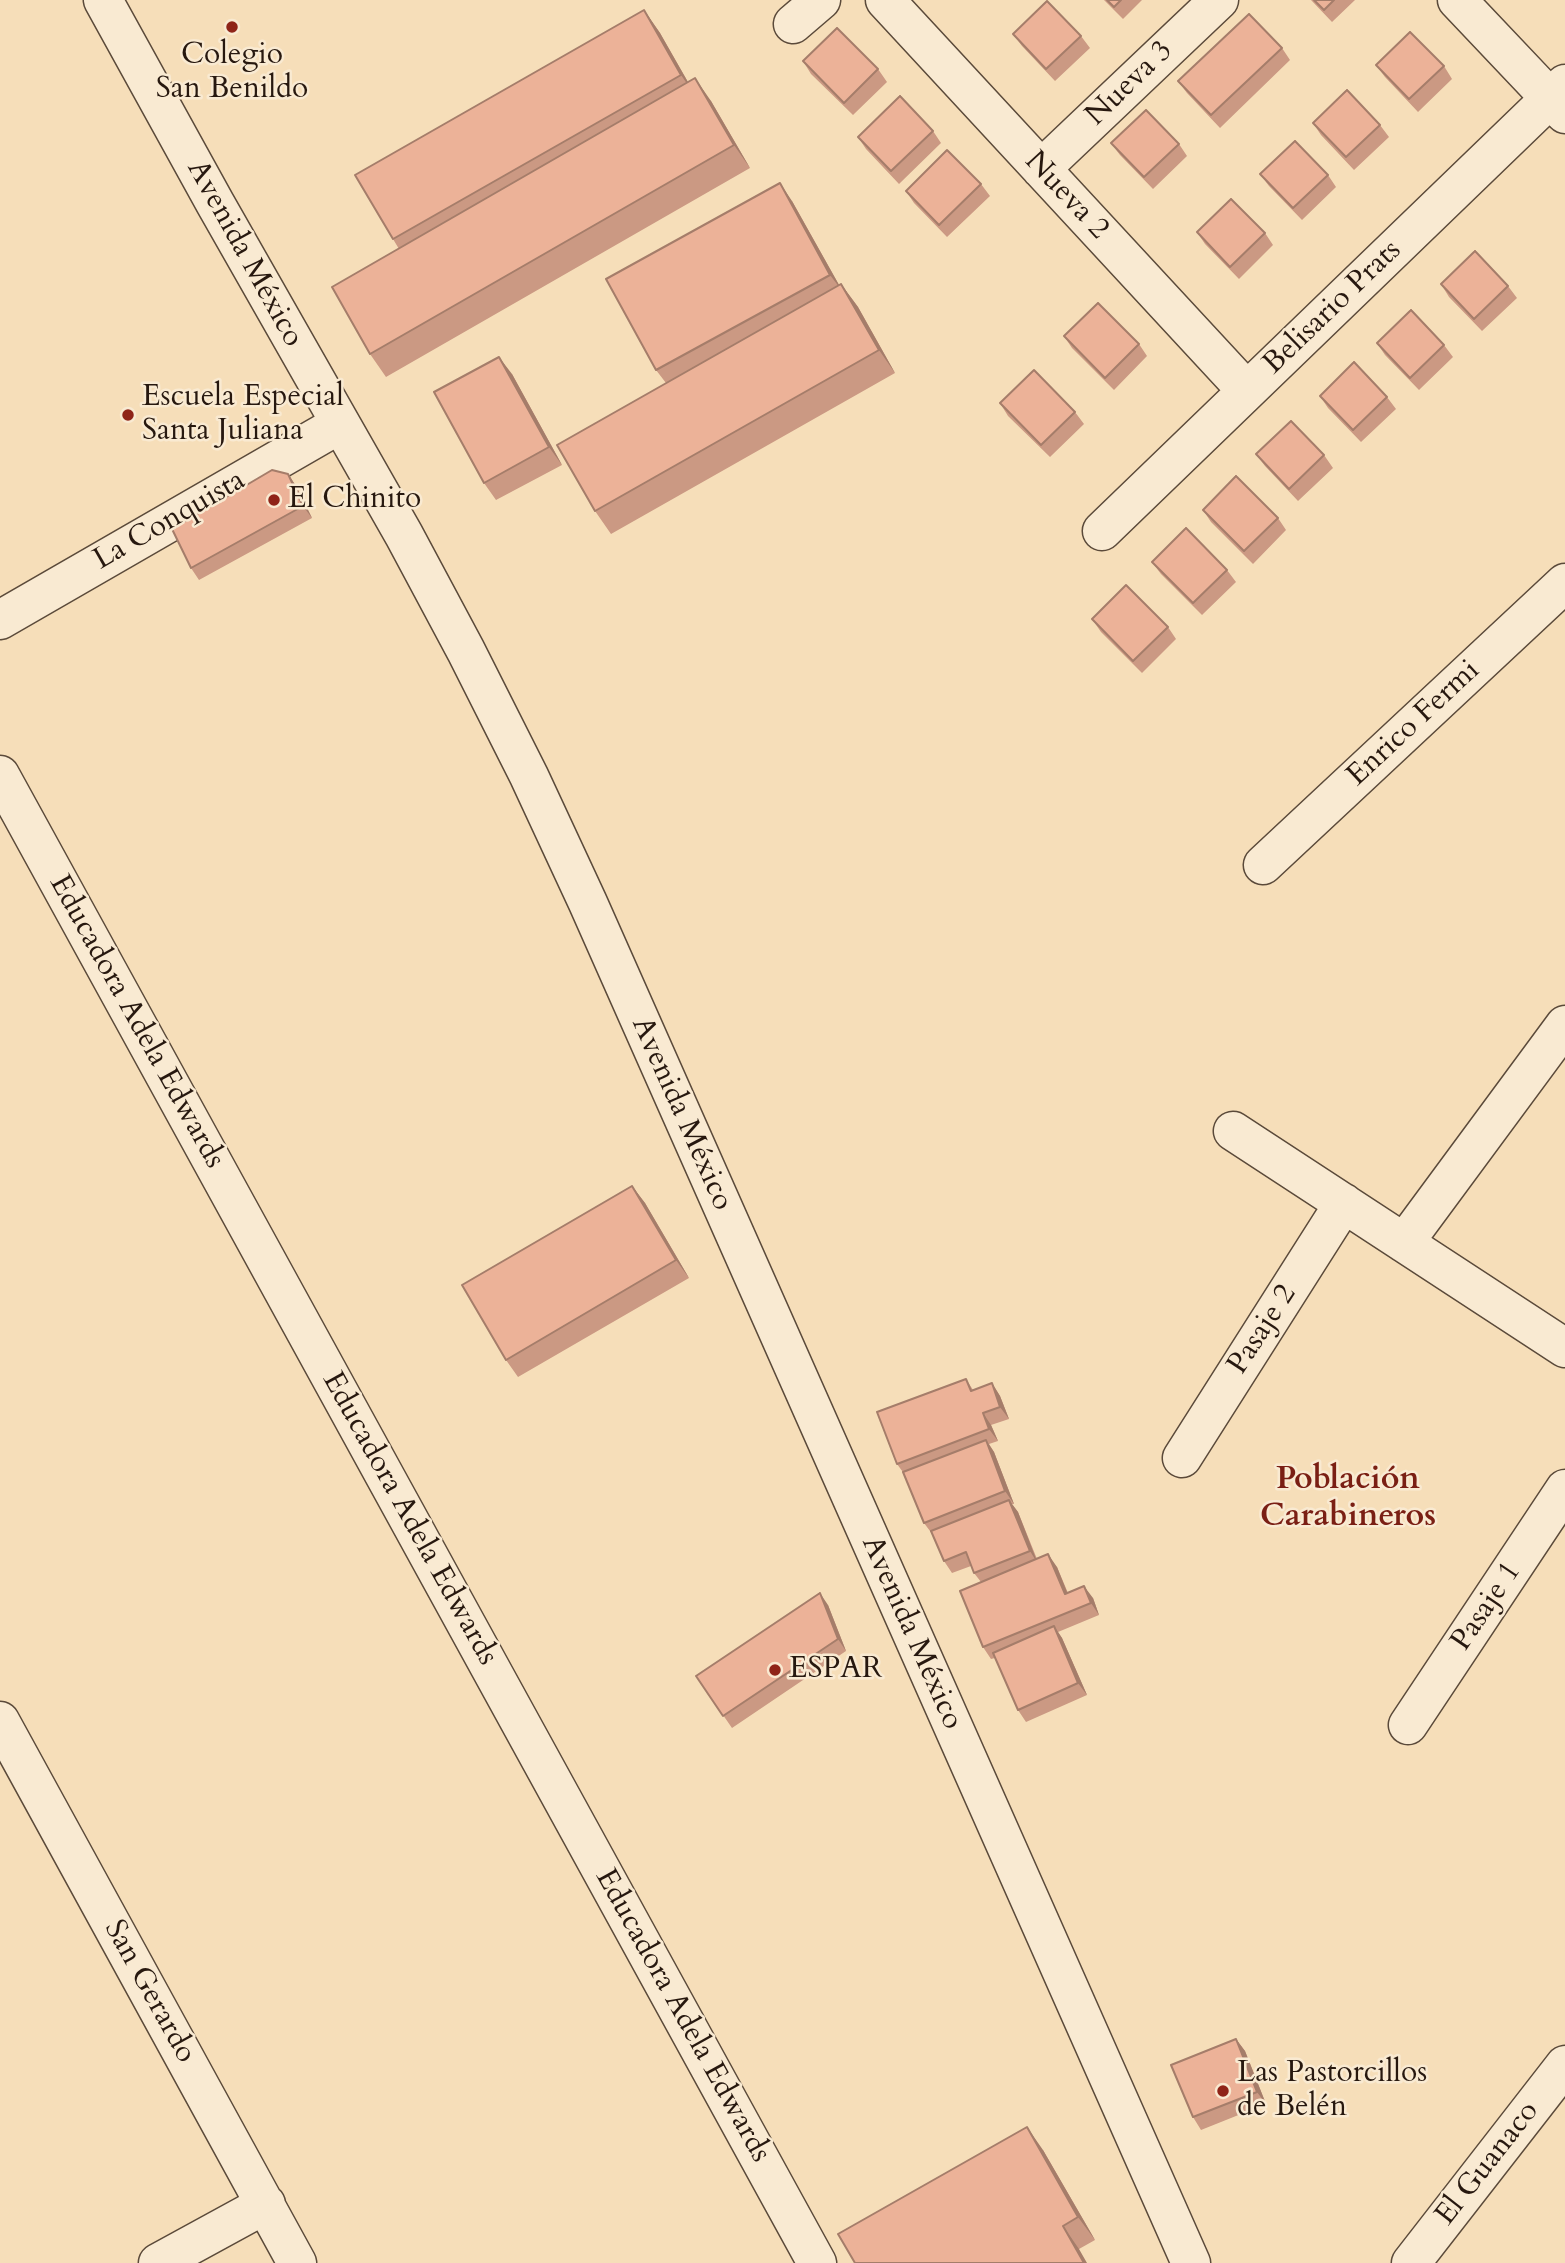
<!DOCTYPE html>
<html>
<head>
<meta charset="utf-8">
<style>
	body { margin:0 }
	canvas { display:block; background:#f6deb9 }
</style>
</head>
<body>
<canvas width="1565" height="2263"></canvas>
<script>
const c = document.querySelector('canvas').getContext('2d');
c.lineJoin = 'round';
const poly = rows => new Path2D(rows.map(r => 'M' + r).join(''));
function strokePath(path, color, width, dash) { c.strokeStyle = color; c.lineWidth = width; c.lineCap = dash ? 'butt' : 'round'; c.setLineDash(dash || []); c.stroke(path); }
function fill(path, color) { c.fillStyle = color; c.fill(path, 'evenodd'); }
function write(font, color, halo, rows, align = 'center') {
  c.font = font + ' Cardo,serif'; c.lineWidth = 5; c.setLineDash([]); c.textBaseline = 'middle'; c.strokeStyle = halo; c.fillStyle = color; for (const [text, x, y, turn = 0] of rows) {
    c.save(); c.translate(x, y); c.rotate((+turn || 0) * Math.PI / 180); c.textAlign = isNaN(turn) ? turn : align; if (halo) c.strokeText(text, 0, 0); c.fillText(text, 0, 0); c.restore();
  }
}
const minor = poly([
	[103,0,215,203,404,535,466,651,529,776,588,903,1191,2263],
	[885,0,1247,391],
	[1457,0,1565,114],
	[793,24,821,0],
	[1041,169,1219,0],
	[1102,531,1565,84],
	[0,620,340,424],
	[0,775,817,2263],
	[1263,865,1565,583],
	[1233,1131,1565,1348],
	[1404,1243,1565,1025],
	[1182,1458,1344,1203],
	[0,1721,297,2263],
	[1408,1725,1565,1489],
	[158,2263,266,2204],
	[1411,2263,1565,2065]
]);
const wall = poly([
	[1104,0,1142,0,1123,19],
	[1311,0,1355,0,1332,22],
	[644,10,660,33,688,82,711,101,750,168,386,377,370,354,399,249,393,239],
	[1013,34,1081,36,1090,48,1055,81,1022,46],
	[1282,48,1290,60,1220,128,1187,93,1178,81],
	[803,61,878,69,887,82,853,115,811,74],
	[1376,65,1444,66,1452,79,1418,112,1385,77],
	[1313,123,1380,125,1389,137,1354,170,1321,135],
	[933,131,941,143,899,184,866,149,858,137],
	[1111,143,1179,144,1187,156,1153,189,1120,155],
	[1260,174,1328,175,1336,187,1302,220,1269,186],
	[981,184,990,196,947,237,914,203,906,191],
	[792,201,839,285,841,284,858,307,895,373,611,534,595,511,666,383,656,370],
	[1197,232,1265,233,1273,245,1239,279,1205,244],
	[1441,284,1508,286,1517,298,1482,331,1449,297],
	[1064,336,1139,344,1147,356,1114,390,1072,348],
	[1377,343,1444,345,1453,357,1419,390,1385,355],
	[512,374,562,465,496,500,484,483],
	[1320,396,1387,397,1396,409,1361,442,1328,408],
	[1000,403,1075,412,1084,424,1050,457,1008,416],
	[1256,454,1324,455,1333,468,1298,501,1265,466],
	[288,474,296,486,312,518,199,580,191,568],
	[1203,510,1278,518,1286,530,1253,564,1211,522],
	[1152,562,1227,570,1236,582,1202,615,1161,574],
	[1092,619,1168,627,1176,639,1142,673,1101,632],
	[632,1186,645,1203,689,1278,518,1377,506,1360],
	[966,1379,973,1390,992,1383,1000,1396,1009,1419,991,1425,998,1441,989,1444,994,1452,1014,1504,1012,1504,1018,1512,1037,1559,1057,1567,1068,1593,1093,1598,1099,1615,1058,1632,1062,1638,1087,1695,1026,1722,1018,1710,995,1658,991,1659,983,1647,981,1582,974,1573,971,1566,952,1573,944,1561,933,1535,924,1523,905,1475,897,1464],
	[828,1605,846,1651,732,1728,696,1676],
	[1236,2039,1245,2051,1266,2104,1201,2130,1193,2117],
	[1043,2150,1095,2240,1079,2249,855,2263]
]);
const shadedWall = poly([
	[644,10,660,33,697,98,681,75],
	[695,78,711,101,750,168,734,145],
	[780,183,792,201,843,292,830,275],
	[841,284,858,307,895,373,879,350],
	[499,357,512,374,562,465,549,447],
	[288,474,296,486,312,518,303,506],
	[632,1186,645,1203,689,1278,676,1260],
	[992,1383,1000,1396,1009,1419,1000,1407],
	[983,1413,991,1425,998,1441,989,1429],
	[986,1440,994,1452,1014,1504,1005,1491],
	[1009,1500,1018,1512,1038,1564,1030,1551],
	[1048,1554,1057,1567,1073,1607,1065,1594],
	[1084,1586,1093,1598,1099,1615,1091,1603],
	[820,1593,828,1605,846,1651,838,1639],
	[1054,1626,1062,1638,1087,1695,1078,1683],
	[1236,2039,1245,2051,1266,2104,1257,2092],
	[1027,2127,1043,2150,1095,2240,1078,2217],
	[1063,2226,1079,2249,1087,2263,1084,2263]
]);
const building = poly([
	[1107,0,1121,0,1114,7,1107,0],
	[1314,0,1334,0,1324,10,1314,0],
	[1047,1,1081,36,1046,69,1013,34,1047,1],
	[644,10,681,75,393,239,355,175,644,10],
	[1249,14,1282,48,1211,115,1178,81,1249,14],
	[837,28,878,69,844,103,803,61,837,28],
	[1410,32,1444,66,1409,99,1376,65,1410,32],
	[695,78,734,145,370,354,332,287,695,78],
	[1347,90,1380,125,1346,157,1313,123,1347,90],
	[900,96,933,131,891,171,858,137,900,96],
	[1146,110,1179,144,1144,177,1111,143,1146,110],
	[1295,141,1328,175,1293,208,1260,174,1295,141],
	[947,150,981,184,939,225,906,191,947,150],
	[780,183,830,275,656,370,606,279,780,183],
	[1231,199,1265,233,1230,267,1197,232,1231,199],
	[1475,251,1508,286,1474,319,1441,284,1475,251],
	[841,284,879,350,595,511,557,445,841,284],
	[1098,303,1139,344,1105,378,1064,336,1098,303],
	[1411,310,1444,345,1410,378,1377,343,1411,310],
	[499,357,549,447,484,483,434,392,499,357],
	[1354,362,1387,397,1353,430,1320,396,1354,362],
	[1034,370,1075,412,1041,445,1000,403,1034,370],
	[1291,421,1324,455,1289,489,1256,454,1291,421],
	[272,470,288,474,303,506,191,568,172,529,272,470],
	[1236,476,1278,518,1244,551,1203,510,1236,476],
	[1186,528,1227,570,1193,603,1152,562,1186,528],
	[1126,585,1168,627,1133,661,1092,619,1126,585],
	[632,1186,676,1260,506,1360,462,1285,632,1186],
	[966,1379,971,1391,992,1383,1000,1407,983,1413,989,1429,897,1464,877,1412,966,1379],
	[986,1440,1005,1491,924,1523,903,1472,986,1440],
	[1009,1500,1030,1551,974,1573,966,1552,944,1561,931,1531,1009,1500],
	[1048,1554,1065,1594,1084,1586,1091,1603,983,1647,960,1591,1048,1554],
	[820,1593,838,1639,723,1716,696,1676,820,1593],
	[1054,1626,1078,1683,1018,1710,993,1653,1054,1626],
	[1236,2039,1257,2092,1193,2117,1171,2065,1236,2039],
	[1027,2127,1078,2217,1063,2226,1084,2263,855,2263,838,2234,1027,2127]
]);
const markers = [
	[232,27,7,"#8f2418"],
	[128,415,7,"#8f2418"],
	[274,500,7,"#8f2418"],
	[775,1670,7,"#8f2418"],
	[1223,2091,7,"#8f2418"]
];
const poiNames = [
	["Colegio",232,56,"center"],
	["San Benildo",232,90,"center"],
	["Escuela Especial",142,398],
	["Santa Juliana",142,432],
	["El Chinito",288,500],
	["ESPAR",789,1670],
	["Las Pastorcillos",1237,2074],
	["de Belén",1237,2108]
];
const streetNames = [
	["Nueva 3",1130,84,-44],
	["Nueva 2",1066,196,47],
	["Avenida México",244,254,61],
	["Belisario Prats",1333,308,-44],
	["La Conquista",170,521,-30],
	["Enrico Fermi",1414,724,-43],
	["Educadora Adela Edwards",136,1022,61],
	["Avenida México",681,1114,66],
	["Pasaje 2",1263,1330,-57],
	["Educadora Adela Edwards",409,1519,61],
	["Pasaje 1",1487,1607,-56],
	["Avenida México",911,1633,66],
	["San Gerardo",149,1992,61],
	["Educadora Adela Edwards",682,2016,61],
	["El Guanaco",1488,2164,-52]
];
const neighbourhoodNames = [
	["Población",1348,1481],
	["Carabineros",1348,1518]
];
strokePath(minor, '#5b4a3a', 41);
strokePath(minor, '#f9ead2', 38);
fill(wall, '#cb9983');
fill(shadedWall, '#a57d6a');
fill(building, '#ecb298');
strokePath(building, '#a57d6a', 2);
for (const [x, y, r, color] of markers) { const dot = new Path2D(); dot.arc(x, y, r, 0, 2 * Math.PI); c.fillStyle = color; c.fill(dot); strokePath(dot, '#f9ead2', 2.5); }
write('30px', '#27180f', '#f9ead2', poiNames, 'left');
write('30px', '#27180f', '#f9ead2', streetNames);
write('bold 32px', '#7a1f14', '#f9ead2', neighbourhoodNames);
</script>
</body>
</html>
